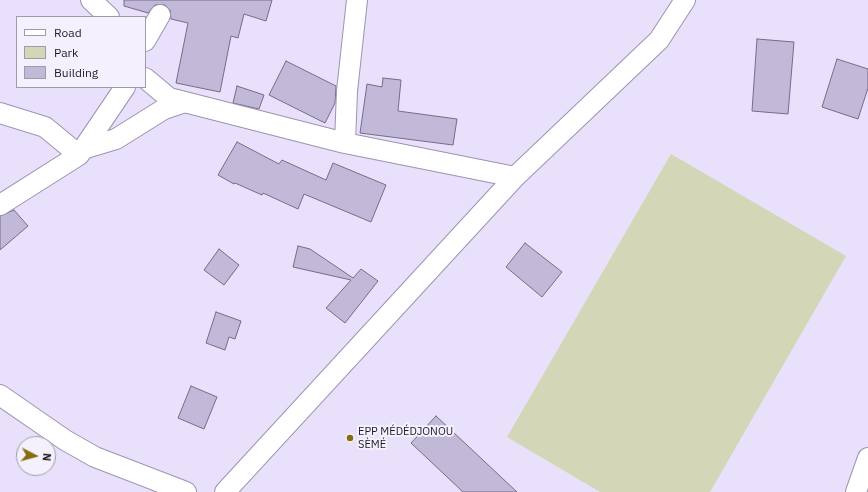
<!DOCTYPE html>
<html>
<head>
<meta charset="utf-8">
<style>
	body { margin:0 }
	#map { position:relative; width:868px; height:492px; overflow:hidden; background:#e9e1fb; font-family:"IBM Plex Sans",sans-serif }
	canvas { display:block }
	.legend { position:absolute; left:16px; top:16px; width:130px; height:72px; box-sizing:border-box; background:#f4f0fe; border:1px solid #9f9ba8; margin:0; padding:5px 7px; list-style:none; font-size:12px; color:#1f1b27 }
	.legend li { display:flex; align-items:center; gap:8px; height:20px }
	.legend b { width:20px; border:1px solid #9f9ba8 }
	.north { position:absolute; left:16px; top:436px; width:40px; height:40px; box-sizing:border-box; background:#f4f0fe; border:1px solid #9f9ba8; border-radius:50%; rotate:96deg; font-size:11px; font-weight:700; line-height:16px; text-align:center; color:#1f1b27 }
	.north::after { content:''; display:block; margin:auto; width:14px; height:18px; background:#876d0c; clip-path:polygon(50% 0,100% 100%,50% 72%,0 100%) }
</style>
</head>
<body>
<div id="map">
<canvas width="868" height="492"></canvas>
<ul class="legend">
<li><b style="height:5px;background:#fff"></b>Road</li>
<li><b style="height:11px;background:#d3d6b7"></b>Park</li>
<li><b style="height:11px;background:#c2b8d8"></b>Building</li>
</ul>
<div class="north">N</div>
</div>
<script>
const c = document.querySelector('canvas').getContext('2d');
c.lineJoin = 'round';
function fill(path, color) { c.fillStyle = color; c.fill(path, 'evenodd'); }
const poly = rows => new Path2D(rows.map(r => 'M' + r).join(''));
function strokePath(path, color, width, dash) { c.strokeStyle = color; c.lineWidth = width; c.lineCap = dash ? 'butt' : 'round'; c.setLineDash(dash || []); c.stroke(path); }
function write(font, color, halo, rows, align = 'center') {
  c.font = font + ' "IBM Plex Sans",sans-serif'; c.lineWidth = 4; c.setLineDash([]); c.textBaseline = 'middle'; c.strokeStyle = halo; c.fillStyle = color; for (const [text, x, y, turn = 0] of rows) {
    c.save(); c.translate(x, y); c.rotate((+turn || 0) * Math.PI / 180); c.textAlign = isNaN(turn) ? turn : align; if (halo) c.strokeText(text, 0, 0); c.fillText(text, 0, 0); c.restore();
  }
}
const green = poly([
	[671,154,846,256,710,492,600,492,507,437]
]);
const building = poly([
	[124,0,272,0,266,21,244,14,238,38,231,36,220,92,176,83,188,23,171,19,170,10,165,5,155,5,148,13,124,6,124,0],
	[757,39,794,42,788,114,752,111,757,39],
	[837,59,868,69,868,88,858,119,822,107,837,59],
	[286,61,336,86,335,103,325,123,269,95,286,61],
	[383,78,401,80,398,111,457,119,453,145,360,133,367,84,382,87,383,78],
	[237,86,264,95,259,109,233,103,237,86],
	[237,142,279,164,282,160,326,180,333,163,386,185,371,222,304,194,298,209,263,193,262,195,235,183,234,184,218,175,237,142],
	[14,210,28,226,0,250,0,216,14,210],
	[525,243,562,272,542,297,506,267,525,243],
	[298,246,310,249,353,278,361,269,378,281,345,323,326,308,351,280,293,267,298,246],
	[219,249,239,265,224,285,204,270,219,249],
	[216,312,241,321,235,339,229,337,225,350,206,343,216,312],
	[191,386,217,397,204,429,178,418,191,386],
	[436,416,517,492,463,492,411,443,436,416]
]);
const minor = poly([
	[91,0,109,17],
	[145,41,160,15],
	[145,78,169,98,345,143,515,177],
	[0,113,45,127,79,155],
	[345,143,347,91,357,0],
	[83,149,116,139,164,109,185,102],
	[0,205,79,155,125,87],
	[0,395,65,440,95,457,186,492],
	[225,492,515,177,659,40,685,0],
	[856,492,868,458]
]);
const markers = [
	[350,438,4,"#876d0c"]
];
const poiNames = [
	["EPP MÉDÉDJONOU",358,432],
	["SÈMÉ",358,445]
];
fill(green, '#d3d6b7');
fill(building, '#c2b8d8');
strokePath(building, '#756c8a', 1);
strokePath(minor, '#9d93b2', 22);
strokePath(minor, '#fff', 20);
for (const [x, y, r, color] of markers) { const dot = new Path2D(); dot.arc(x, y, r, 0, 2 * Math.PI); c.fillStyle = color; c.fill(dot); strokePath(dot, '#f4f0fe', 1.5); }
write('11px', '#1f1b27', '#f4f0fe', poiNames, 'left');
</script>
</body>
</html>
